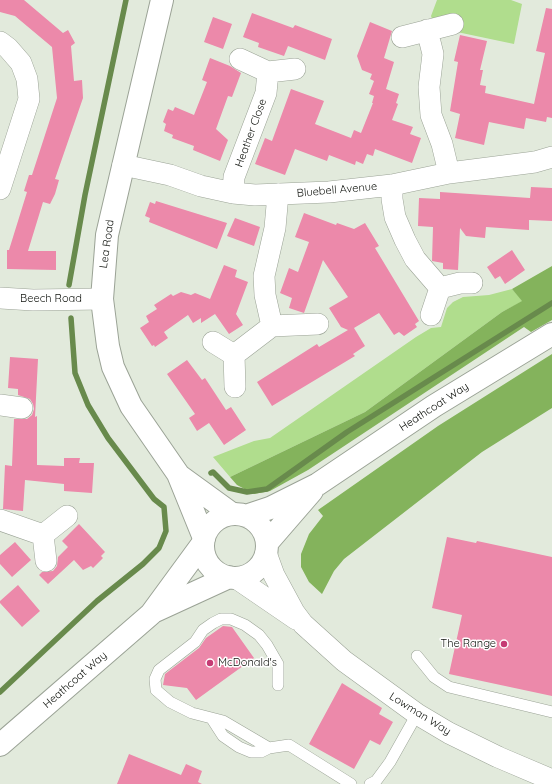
<!DOCTYPE html>
<html>
<head>
<meta charset="utf-8">
<style>
	body { margin:0 }
	canvas { display:block; background:#e2eadc }
</style>
</head>
<body>
<canvas width="552" height="784"></canvas>
<script>
const c = document.querySelector('canvas').getContext('2d');
c.lineJoin = 'round';
function fill(path, color) { c.fillStyle = color; c.fill(path, 'evenodd'); }
const poly = rows => new Path2D(rows.map(r => 'M' + r).join(''));
function strokePath(path, color, width, dash) { c.strokeStyle = color; c.lineWidth = width; c.lineCap = dash ? 'butt' : 'round'; c.setLineDash(dash || []); c.stroke(path); }
function write(font, color, halo, rows, align = 'center') {
  c.font = font + ' Quicksand,sans-serif'; c.lineWidth = 3; c.setLineDash([]); c.textBaseline = 'middle'; c.strokeStyle = halo; c.fillStyle = color; for (const [text, x, y, turn = 0] of rows) {
    c.save(); c.translate(x, y); c.rotate((+turn || 0) * Math.PI / 180); c.textAlign = isNaN(turn) ? turn : align; if (halo) c.strokeText(text, 0, 0); c.fillText(text, 0, 0); c.restore();
  }
}
const green = poly([
	[437,0,511,0,522,4,514,44,457,32,433,22,431,16],
	[512,289,523,301,502,312,365,412,230,477,213,457,254,441,270,438,416,337,431,328,441,327,447,308,453,302,463,297,489,295]
]);
const forest = poly([
	[552,266,552,320,531,332,524,327,308,470,270,491,254,494,237,485,230,477,365,412,502,312,522,301,512,289],
	[552,354,552,408,482,452,344,559,334,571,322,594,309,582,301,567,301,554,309,534,323,516,318,510,438,426]
]);
const stream = poly([
	[69,285,85,195,126,0],
	[211,473,213,472,229,488,247,492,267,489,347,432,552,303],
	[0,692,97,601,143,564,159,548,166,531,164,507,154,499,108,438,88,405,75,373,71,318]
]);
const building = poly([
	[0,0,24,0,63,33,68,30,75,43,71,46,74,81,82,80,83,98,55,179,59,180,55,194,50,204,43,202,28,251,56,251,56,270,7,269,7,250,9,250,27,192,24,191,29,175,32,175,57,98,52,47,15,16,0,12],
	[546,8,552,9,552,118,547,117,546,122,526,118,524,129,489,122,484,145,455,138,460,114,450,111,458,62,454,61,460,35,487,41,480,70,483,70,480,85,486,86,485,93,534,104,545,53,536,51],
	[252,13,293,28,295,25,332,39,325,60,288,46,284,56,258,47,259,43,243,37],
	[213,17,232,24,223,49,204,42],
	[370,22,392,31,384,58,394,62,386,89,399,94,396,103,398,104,392,120,413,127,410,134,421,138,412,163,375,149,373,156,367,154,363,164,356,161,355,165,329,155,327,161,295,149,285,175,255,164,265,138,272,141,291,89,324,101,315,124,351,138,354,130,361,133,373,103,372,103,374,96,369,94,374,81,370,79,372,74,362,70,357,56],
	[210,58,230,66,241,73,232,97,228,96,216,129,228,140,220,161,193,150,194,146,172,138,173,135,164,131,166,124,163,122,168,109,173,111,175,107,194,115,207,82,202,80],
	[531,187,552,188,552,221,529,220,529,230,486,227,485,238,466,236,460,228,458,270,443,269,443,263,432,261,433,227,418,226,419,198,440,199,440,192,530,198],
	[156,201,227,223,217,249,149,222,150,218,145,216,150,202,155,204],
	[304,213,336,225,337,223,354,229,365,223,379,246,375,248,419,321,415,324,417,327,404,336,399,332,394,335,379,313,354,328,365,346,353,354,355,356,272,406,257,382,317,344,319,347,348,330,341,327,329,308,348,297,323,260,304,313,289,308,292,298,280,293,289,268,298,272,309,242,295,237],
	[235,218,260,227,254,246,227,236],
	[512,250,525,270,505,284,500,276,495,279,487,267],
	[224,265,237,270,235,277,248,282,236,314,243,325,229,334,215,314,201,323,201,318,193,323,188,315,164,332,168,338,155,347,154,345,152,346,140,328,149,322,146,316,157,309,154,305,171,294,173,296,181,292,191,295,195,293,210,299],
	[10,357,38,359,35,417,37,416,37,465,64,466,64,458,80,458,79,463,94,463,92,493,64,491,64,484,25,480,23,511,3,509,5,465,12,466,14,419,27,419,32,415,34,409,33,404,30,399,18,395,18,389,8,388],
	[187,360,202,380,205,378,226,410,231,407,246,430,224,445,209,423,197,431,189,418,195,414,167,374],
	[79,524,105,552,101,556,103,558,93,568,91,566,83,570,74,560,48,584,39,575,42,572,53,571,57,566,58,557,68,547,62,541],
	[447,537,476,543,477,541,552,557,552,696,449,674,462,615,432,608],
	[15,542,31,560,12,577,0,564,0,555],
	[18,585,40,611,22,627,0,603,0,601],
	[223,626,232,627,254,658,196,700,187,688,163,685,165,674,199,648,206,638],
	[342,683,382,708,379,714,393,722,380,745,370,740,354,769,309,744],
	[129,754,181,775,186,764,202,771,198,782,202,784,117,784]
]);
const lane = poly([
	[417,656,434,677,449,687,552,712],
	[212,719,223,736,239,747,251,752,261,752,269,748,289,745,351,784],
	[269,748,223,721,192,713,170,702,156,690,155,679,159,670,195,642,203,630,213,623,221,619,231,619,245,625,259,635,267,645,278,664,278,685],
	[370,784,376,781,390,762,417,714]
]);
const street = poly([
	[427,30,433,54,429,87,431,115,442,144,449,173],
	[402,37,453,24],
	[0,42,8,48,21,63,27,79,29,99,0,189],
	[268,72,295,69],
	[123,165,170,175,201,186,233,193,255,195,329,192,392,185,449,173,535,162,552,157],
	[392,185,392,199,395,217,405,240,415,259,440,288],
	[233,193,234,177,266,93,268,72,240,59],
	[440,288,460,283,472,283],
	[0,298,33,300,102,299],
	[431,315,440,288],
	[272,326,265,295,264,276,275,228,278,194],
	[213,342,234,355,272,326,318,324],
	[234,355,235,387],
	[0,405,22,408],
	[0,520,43,535,67,516],
	[43,535,46,561],
	[266,553,274,575,294,612,303,624,344,661,417,714,449,733,498,757,552,780],
	[236,578,296,619]
]);
const secondary = poly([
	[162,0,107,235,102,299,108,346,113,367,131,406,178,474,204,538],
	[181,477,232,514]
]);
const primary = poly([
	'203 546a32 32 0 1 1 64 0a32 32 0 1 1-64 0Z',
	[246,516,270,508,318,484,434,406,552,334],
	[267,543,312,491],
	[155,611,229,577],
	[0,745,151,614,203,543]
]);
const markers = [
	[504,644,4,"#c53b74"],
	[210,663,4,"#c53b74"]
];
const streetNames = [
	["Heather Close",251,133,-70],
	["Bluebell Avenue",337,190,-5],
	["Lea Road",107,244,-82],
	["Beech Road",51,299],
	["Heathcoat Way",434,407,-33],
	["Heathcoat Way",75,680,-41],
	["Lowman Way",420,714,32]
];
const poiNames = [
	["The Range",496,644],
	["McDonald's",218,663,"left"]
];
fill(green, '#b0dd8d');
fill(forest, '#84b35c');
strokePath(stream, '#688a4c', 5.5);
fill(building, '#ec89aa');
strokePath(lane, '#9ba396', 12);
strokePath(street, '#9ba396', 22);
strokePath(secondary, '#9ba396', 24);
strokePath(primary, '#9ba396', 24);
strokePath(lane, '#fff', 11);
strokePath(street, '#fff', 21);
strokePath(secondary, '#fff', 22);
strokePath(primary, '#fff', 22);
for (const [x, y, r, color] of markers) { const dot = new Path2D(); dot.arc(x, y, r, 0, 2 * Math.PI); c.fillStyle = color; c.fill(dot); strokePath(dot, '#fff', 1.5); }
write('11px', '#0f120d', '#fff', streetNames);
write('11px', '#0f120d', '#fff', poiNames, 'right');
</script>
</body>
</html>
